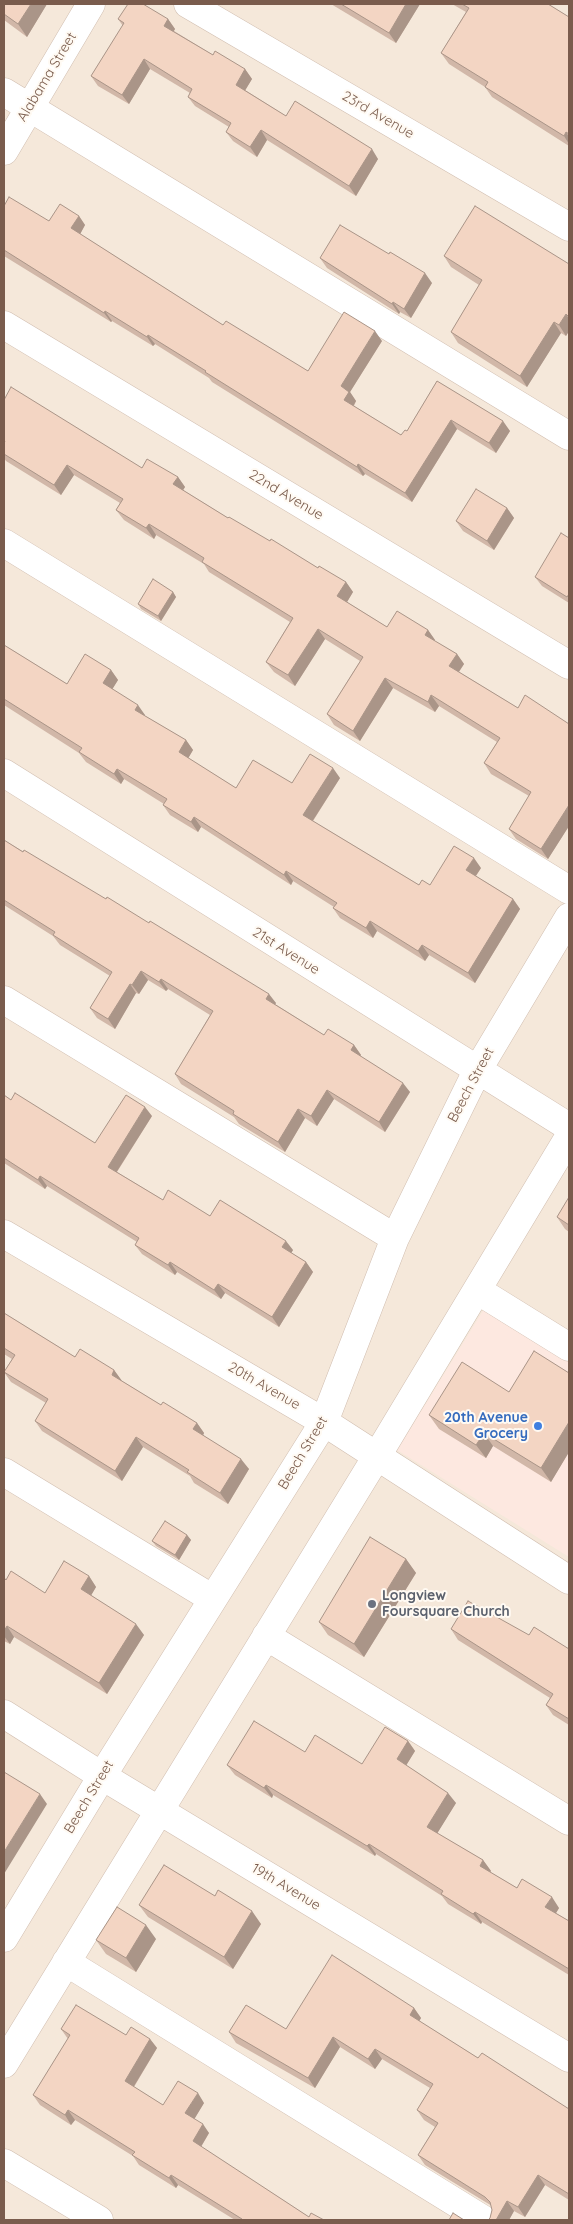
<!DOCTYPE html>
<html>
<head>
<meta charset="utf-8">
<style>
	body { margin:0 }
	#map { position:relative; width:573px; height:2224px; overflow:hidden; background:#fdf6ec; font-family:Quicksand,sans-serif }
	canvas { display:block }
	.frame { position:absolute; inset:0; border:5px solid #7a5c4d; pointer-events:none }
</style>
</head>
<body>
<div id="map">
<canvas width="573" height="2224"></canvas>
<div class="frame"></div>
</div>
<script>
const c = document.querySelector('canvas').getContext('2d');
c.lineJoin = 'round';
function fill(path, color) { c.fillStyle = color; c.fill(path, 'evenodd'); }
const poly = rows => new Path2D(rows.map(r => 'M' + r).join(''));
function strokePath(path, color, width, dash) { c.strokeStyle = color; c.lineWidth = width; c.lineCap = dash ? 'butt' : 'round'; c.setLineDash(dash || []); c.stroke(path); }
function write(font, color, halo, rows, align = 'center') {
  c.font = font + ' Quicksand,sans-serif'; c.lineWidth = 4; c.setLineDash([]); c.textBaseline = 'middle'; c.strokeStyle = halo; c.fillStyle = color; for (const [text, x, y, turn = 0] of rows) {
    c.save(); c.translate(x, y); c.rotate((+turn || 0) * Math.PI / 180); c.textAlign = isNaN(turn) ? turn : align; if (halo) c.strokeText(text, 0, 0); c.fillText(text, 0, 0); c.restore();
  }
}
const residential = poly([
	[4,4,569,4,569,2220,4,2220]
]);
const commercial = poly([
	[484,1309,569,1362,569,1557,397,1450]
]);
const minor = poly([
	[188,4,569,227],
	[4,92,569,436],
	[4,151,91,4],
	[4,325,569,665],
	[4,543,569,890],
	[4,773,569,1127],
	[4,1000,395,1238],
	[4,1234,324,1422,569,1580],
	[477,1290,569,1347],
	[4,1472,213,1599],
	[266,1636,569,1821],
	[4,1714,102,1776,569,2058],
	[4,1938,102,1776,324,1422,395,1238,477,1071,569,917],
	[66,1962,484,2220],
	[4,2064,377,1456,569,1137],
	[4,2163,99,2220]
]);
const wall = poly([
	[4,4,47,4,27,37,4,20],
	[331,4,420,4,396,43],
	[452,4,548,4,569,17,569,146,492,97,485,87,449,64,441,53,466,12],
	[118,19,168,19,175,29,174,31,213,55,245,69,252,79,245,90,286,116,378,159,356,196,267,140,257,157,233,141,226,132,229,127,195,106,188,97,190,93,150,69,129,104,98,86,91,76,123,26],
	[4,206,49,221,79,216,85,225,80,234,223,325,308,371,382,341,350,392,356,401,354,406,401,435,407,431,437,381,510,431,496,453,457,429,412,502,365,474,363,476,212,382,209,378,155,344,153,346,112,321,111,322,4,256],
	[444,256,569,264,569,331,566,336,561,333,527,387,458,343,451,332,479,285,451,267],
	[320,258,432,283,411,318,400,312,399,314,327,268],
	[4,400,142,468,178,477,185,487,183,490,228,518,318,568,346,582,353,592,347,602,387,627,428,630,435,640,434,641,457,654,464,664,459,672,518,708,569,724,569,826,548,859,516,839,509,829,529,796,491,774,484,763,497,742,439,706,435,712,393,688,360,741,334,725,327,714,360,661,325,639,295,686,274,672,266,662,290,622,209,572,204,564,156,535,154,539,124,520,116,510,120,503,74,475,61,495,6,461,4,458],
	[507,508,514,518,494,550,463,531,456,521],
	[569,538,569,603,542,586,535,577],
	[173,592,176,597,161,621,141,609,138,604],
	[4,645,67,684,111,670,118,680,112,689,145,715,145,716,186,740,193,750,188,758,236,788,340,778,313,821,419,885,430,885,481,868,476,876,513,899,520,909,475,983,429,955,425,961,377,931,373,938,340,918,333,908,334,907,293,881,291,885,201,827,198,832,170,815,163,805,164,804,124,779,121,784,86,762,79,753,4,705],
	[4,840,276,1003,275,1004,324,1035,354,1045,361,1055,360,1056,410,1092,385,1132,334,1099,317,1126,305,1118,285,1152,239,1124,234,1117,181,1084,175,1074,210,1015,168,989,166,991,148,980,139,994,136,993,115,1029,97,1018,90,1008,110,976,60,945,53,936,4,905],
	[4,1095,11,1100,95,1143,152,1116,117,1172,163,1200,210,1216,293,1250,291,1253,306,1262,313,1272,279,1327,225,1293,221,1299,177,1272,175,1275,142,1254,135,1245,137,1242,47,1186,45,1189,4,1163],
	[569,1197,569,1232,565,1229,557,1217],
	[4,1313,75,1357,114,1370,122,1381,161,1405,197,1423,204,1433,203,1435,249,1469,228,1504,194,1483,190,1476,143,1447,122,1481,42,1431,35,1421,46,1403,11,1382,4,1372,12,1359,4,1354],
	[569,1373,569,1452,551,1482,493,1446,486,1458,439,1429,429,1415,509,1392],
	[187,1535,191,1540,179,1560,156,1546,152,1541],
	[406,1559,416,1573,364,1657,328,1635,319,1622],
	[89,1576,96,1587,91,1595,144,1635,107,1694,14,1637,10,1644,4,1641,4,1578,45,1593],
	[451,1629,529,1635,569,1649,569,1725,553,1715,546,1705,550,1698,458,1640],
	[408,1741,415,1751,406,1765,456,1803,437,1833,483,1860,491,1871,490,1872,517,1888,559,1908,556,1913,569,1921,569,1975,482,1922,481,1924,448,1904,442,1896,376,1854,375,1856,273,1795,272,1798,235,1775,227,1765,305,1752,362,1764],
	[215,1896,261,1924,233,1969,148,1917,139,1905],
	[156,1939,136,1972,106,1954,96,1940],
	[414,2008,421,2018,419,2021,478,2058,569,2109,569,2200,545,2185,525,2217,514,2211,509,2220,488,2220,490,2218,492,2210,492,2206,425,2165,418,2155,435,2127,424,2120,417,2110,430,2088,382,2059,375,2069,340,2047,315,2088,236,2043,229,2032,286,2029],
	[61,2029,126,2035,150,2039,157,2048,134,2087,163,2105,204,2103,194,2119,209,2133,201,2147,309,2217,324,2220,235,2220,178,2185,176,2188,139,2165,133,2156,75,2120,71,2125,40,2105,33,2095,68,2039]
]);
const shadedWall = poly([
	[31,4,47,4,27,37,18,24],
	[406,4,420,4,396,43,389,33],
	[168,19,175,29,171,35,164,26],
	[144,59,150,69,129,104,122,95],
	[245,69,252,79,243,94,236,85],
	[261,130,267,140,257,157,250,147],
	[566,132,569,137,569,144,564,136],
	[372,149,378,159,356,196,349,186],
	[79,216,85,225,78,238,71,228],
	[425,273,432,283,411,318,404,309],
	[393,302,400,312,399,314,392,304],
	[105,311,112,321,111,322,104,313],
	[566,314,569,319,569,331,566,336,559,325],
	[554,322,561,333,527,387,520,376],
	[375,331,382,341,350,392,356,401,351,410,344,400,341,386],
	[148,335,155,344,153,346,147,337],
	[451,420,457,429,412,502,405,493],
	[503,421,510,431,496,453,489,443],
	[358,464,365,474,363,476,357,467],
	[67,465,74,475,61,495,54,485],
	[178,477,185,487,180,495,173,484],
	[507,508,514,518,494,550,487,541],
	[149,524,156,535,154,539,146,528],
	[346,582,353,592,344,607,337,596],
	[173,592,176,597,161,621,158,616],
	[318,629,325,639,295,686,288,675],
	[428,630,435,640,432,645,425,635],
	[457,654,464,664,456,676,449,666],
	[111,670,118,680,110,693,103,683],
	[385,678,393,688,360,741,353,731],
	[431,695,439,706,435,712,428,702],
	[138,705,145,715,142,720,135,710],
	[186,740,193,750,186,762,179,752],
	[333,768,340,778,310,825,303,815],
	[117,769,124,779,121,784,114,774],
	[569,805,569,826,548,859,541,849],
	[194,817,201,827,198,832,191,822],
	[474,858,481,868,473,880,466,870],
	[286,871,293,881,291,885,284,875],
	[513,899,520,909,475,983,468,973],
	[370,921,377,931,373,938,366,928],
	[422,945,429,955,425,961,418,951],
	[141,971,148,980,139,994,132,985],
	[161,979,168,989,166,991,159,982],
	[130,984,136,993,115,1029,108,1019],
	[269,994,276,1003,273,1008,266,999],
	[354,1045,361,1055,358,1059,351,1050],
	[403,1083,410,1092,385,1132,379,1122],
	[327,1090,334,1099,317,1126,311,1116],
	[145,1107,152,1116,114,1176,108,1167],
	[298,1109,305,1118,285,1152,278,1142],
	[40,1176,47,1186,45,1189,38,1180],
	[286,1241,293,1250,289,1257,282,1247],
	[170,1262,177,1272,175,1275,168,1265],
	[306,1262,313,1272,279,1327,272,1317],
	[218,1284,225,1293,221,1299,214,1290],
	[114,1370,122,1381,112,1375],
	[569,1422,569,1452,551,1482,541,1468],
	[197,1423,204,1433,201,1440,193,1429],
	[484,1433,493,1446,486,1458,476,1445],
	[136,1437,143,1447,122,1481,115,1471],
	[241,1459,249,1469,228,1504,220,1493],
	[187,1535,191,1540,179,1560,175,1555],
	[406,1559,416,1573,364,1657,354,1644],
	[89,1576,96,1587,89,1599,81,1589],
	[136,1624,144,1635,107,1694,99,1683],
	[7,1626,14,1637,10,1644,4,1636,4,1631],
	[408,1741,415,1751,404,1769,397,1759],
	[266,1785,273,1795,272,1798,264,1788],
	[448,1793,456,1803,435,1837,427,1827],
	[40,1794,47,1804,4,1874,4,1852],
	[369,1844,376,1854,375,1856,367,1846],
	[483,1860,491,1871,487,1876,480,1866],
	[552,1897,559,1908,553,1918,545,1907],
	[252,1911,261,1924,233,1969,224,1957],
	[475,1912,482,1922,481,1924,473,1914],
	[146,1925,156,1939,136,1972,126,1958],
	[414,2008,421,2018,417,2025,410,2015],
	[333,2037,340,2047,315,2088,308,2078],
	[150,2039,157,2048,131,2091,125,2081],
	[375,2049,382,2059,375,2069,368,2059],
	[198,2093,204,2103,192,2123,185,2113],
	[68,2110,75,2120,71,2125,65,2115],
	[203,2124,209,2133,199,2150,193,2141],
	[171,2175,178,2185,176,2188,169,2178],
	[538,2175,545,2185,525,2217,518,2207],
	[507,2201,514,2211,509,2220,496,2220]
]);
const building = poly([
	[4,4,31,4,18,24,4,14,4,4],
	[128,4,143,4,168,19,164,26,213,55,215,51,245,69,236,85,286,116,295,101,372,149,349,186,261,130,250,147,226,132,231,123,188,97,192,89,144,59,122,95,91,76,124,23,118,19,128,4],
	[341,4,406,4,389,33,341,4],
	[462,4,548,4,569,17,569,134,566,132,564,136,485,87,488,82,441,53,469,8,462,4],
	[9,197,49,221,60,204,79,216,71,228,223,325,226,321,308,371,344,312,375,331,341,386,349,392,344,400,401,435,405,430,407,431,437,381,503,421,489,443,451,420,405,493,358,464,357,467,205,372,206,371,148,335,147,337,105,311,104,313,4,250,4,206,9,197],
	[475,206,569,264,569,317,566,314,559,325,554,322,520,376,451,332,482,280,444,256,475,206],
	[340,225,389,254,390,252,425,273,404,309,393,302,392,304,320,258,340,225],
	[11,387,142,468,147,459,178,477,173,484,228,518,229,517,270,541,271,539,318,568,319,566,346,582,337,596,387,627,397,611,428,630,425,635,457,654,449,666,518,708,525,695,569,724,569,805,541,849,509,829,531,792,484,763,500,738,431,695,428,702,385,678,353,731,327,714,363,657,318,629,288,675,266,662,293,618,202,562,204,558,149,524,146,528,116,510,123,499,67,465,54,485,4,454,4,443,5,441,4,440,4,400,11,387],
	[476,489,507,508,487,541,456,521,476,489],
	[561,533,569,538,569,594,567,597,535,577,561,533],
	[153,579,173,592,158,616,138,604,153,579],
	[4,645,67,684,85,654,111,670,103,683,138,705,135,710,186,740,179,752,236,788,253,760,292,783,310,754,333,768,303,815,419,885,422,880,430,885,454,846,474,858,466,870,513,899,468,973,422,945,418,951,370,921,366,928,333,908,337,903,286,871,284,875,194,817,191,822,163,805,167,799,117,769,114,774,79,752,82,748,4,699,4,645],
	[4,840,23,852,24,850,106,899,107,897,149,923,150,921,269,994,266,999,324,1035,328,1029,354,1045,351,1050,403,1083,379,1122,327,1090,311,1116,298,1109,278,1142,233,1114,234,1111,175,1074,213,1011,161,979,159,982,141,971,132,985,130,984,108,1019,90,1008,112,972,53,935,55,932,4,900,4,840],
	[15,1093,95,1143,126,1095,145,1107,108,1167,163,1200,168,1190,210,1216,220,1200,286,1241,282,1247,306,1262,272,1317,218,1284,214,1290,170,1262,168,1265,135,1245,139,1238,40,1176,38,1180,4,1158,4,1095,11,1100,15,1093],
	[569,1197,569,1225,557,1217,569,1197],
	[4,1313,75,1357,80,1349,114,1370,112,1375,161,1405,163,1402,197,1423,193,1429,241,1459,220,1493,187,1472,189,1470,136,1437,115,1471,35,1421,48,1399,4,1372,15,1355,4,1348,4,1313],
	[534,1351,569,1373,569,1422,541,1468,484,1433,476,1445,429,1415,462,1362,509,1392,534,1351],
	[165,1521,187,1535,175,1555,152,1541,165,1521],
	[370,1537,406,1559,354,1644,319,1622,370,1537],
	[64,1561,89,1576,81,1589,136,1624,99,1683,7,1626,4,1631,4,1578,6,1580,11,1571,45,1593,64,1561],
	[468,1601,529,1635,534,1627,569,1649,569,1719,546,1705,553,1694,451,1629,468,1601],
	[254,1721,305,1752,315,1735,362,1764,385,1727,408,1741,397,1759,448,1793,427,1827,483,1860,480,1866,517,1888,522,1879,552,1897,545,1907,569,1921,569,1969,475,1912,473,1914,441,1894,443,1891,369,1844,367,1846,266,1785,264,1788,227,1765,254,1721],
	[4,1772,40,1794,4,1852,4,1772],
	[164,1865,215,1896,218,1890,252,1911,224,1957,139,1905,164,1865],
	[117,1907,146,1925,126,1958,96,1940,117,1907],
	[332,1955,414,2008,410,2015,478,2058,482,2053,569,2109,569,2194,538,2175,518,2207,507,2201,496,2220,488,2220,490,2218,492,2210,490,2202,485,2197,418,2155,438,2123,417,2110,433,2084,375,2049,368,2059,333,2037,308,2078,229,2032,246,2005,286,2029,332,1955],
	[76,2005,126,2035,131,2027,150,2039,125,2081,163,2105,178,2081,198,2093,185,2113,203,2124,193,2141,309,2217,311,2213,324,2220,242,2220,242,2219,171,2175,169,2178,132,2155,135,2152,68,2110,65,2115,33,2095,70,2035,61,2029,76,2005],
	[453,2213,464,2220,449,2220,453,2213]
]);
const markers = [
	[538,1426,5,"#3f7fe0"],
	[372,1604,5,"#6b7280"]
];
const streetNames = [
	["Alabama Street",47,77,-59],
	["23rd Avenue",378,115,30],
	["22nd Avenue",286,495,31],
	["21st Avenue",286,951,32],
	["Beech Street",471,1085,-62],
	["20th Avenue",264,1386,30],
	["Beech Street",303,1453,-59],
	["Beech Street",89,1797,-59],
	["19th Avenue",286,1887,31]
];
const shopNames = [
	["20th Avenue",528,1418],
	["Grocery",528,1434]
];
const worshipNames = [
	["Longview",382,1596],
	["Foursquare Church",382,1612]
];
fill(residential, '#f5e8da');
fill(commercial, '#fde8e0');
strokePath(minor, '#d1beb0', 29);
strokePath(minor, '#fff', 28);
fill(wall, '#d1b7a8');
fill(shadedWall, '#aa9588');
fill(building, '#f3d5c3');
strokePath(building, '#aa9588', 1);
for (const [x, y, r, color] of markers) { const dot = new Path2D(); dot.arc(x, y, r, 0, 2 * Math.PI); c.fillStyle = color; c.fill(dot); strokePath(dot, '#fffaf3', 2); }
write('14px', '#7a5c4d', '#fffaf3', streetNames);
write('bold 14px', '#366cbe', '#fffaf3', shopNames, 'right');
write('bold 14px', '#5b616d', '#fffaf3', worshipNames, 'left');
</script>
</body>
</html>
